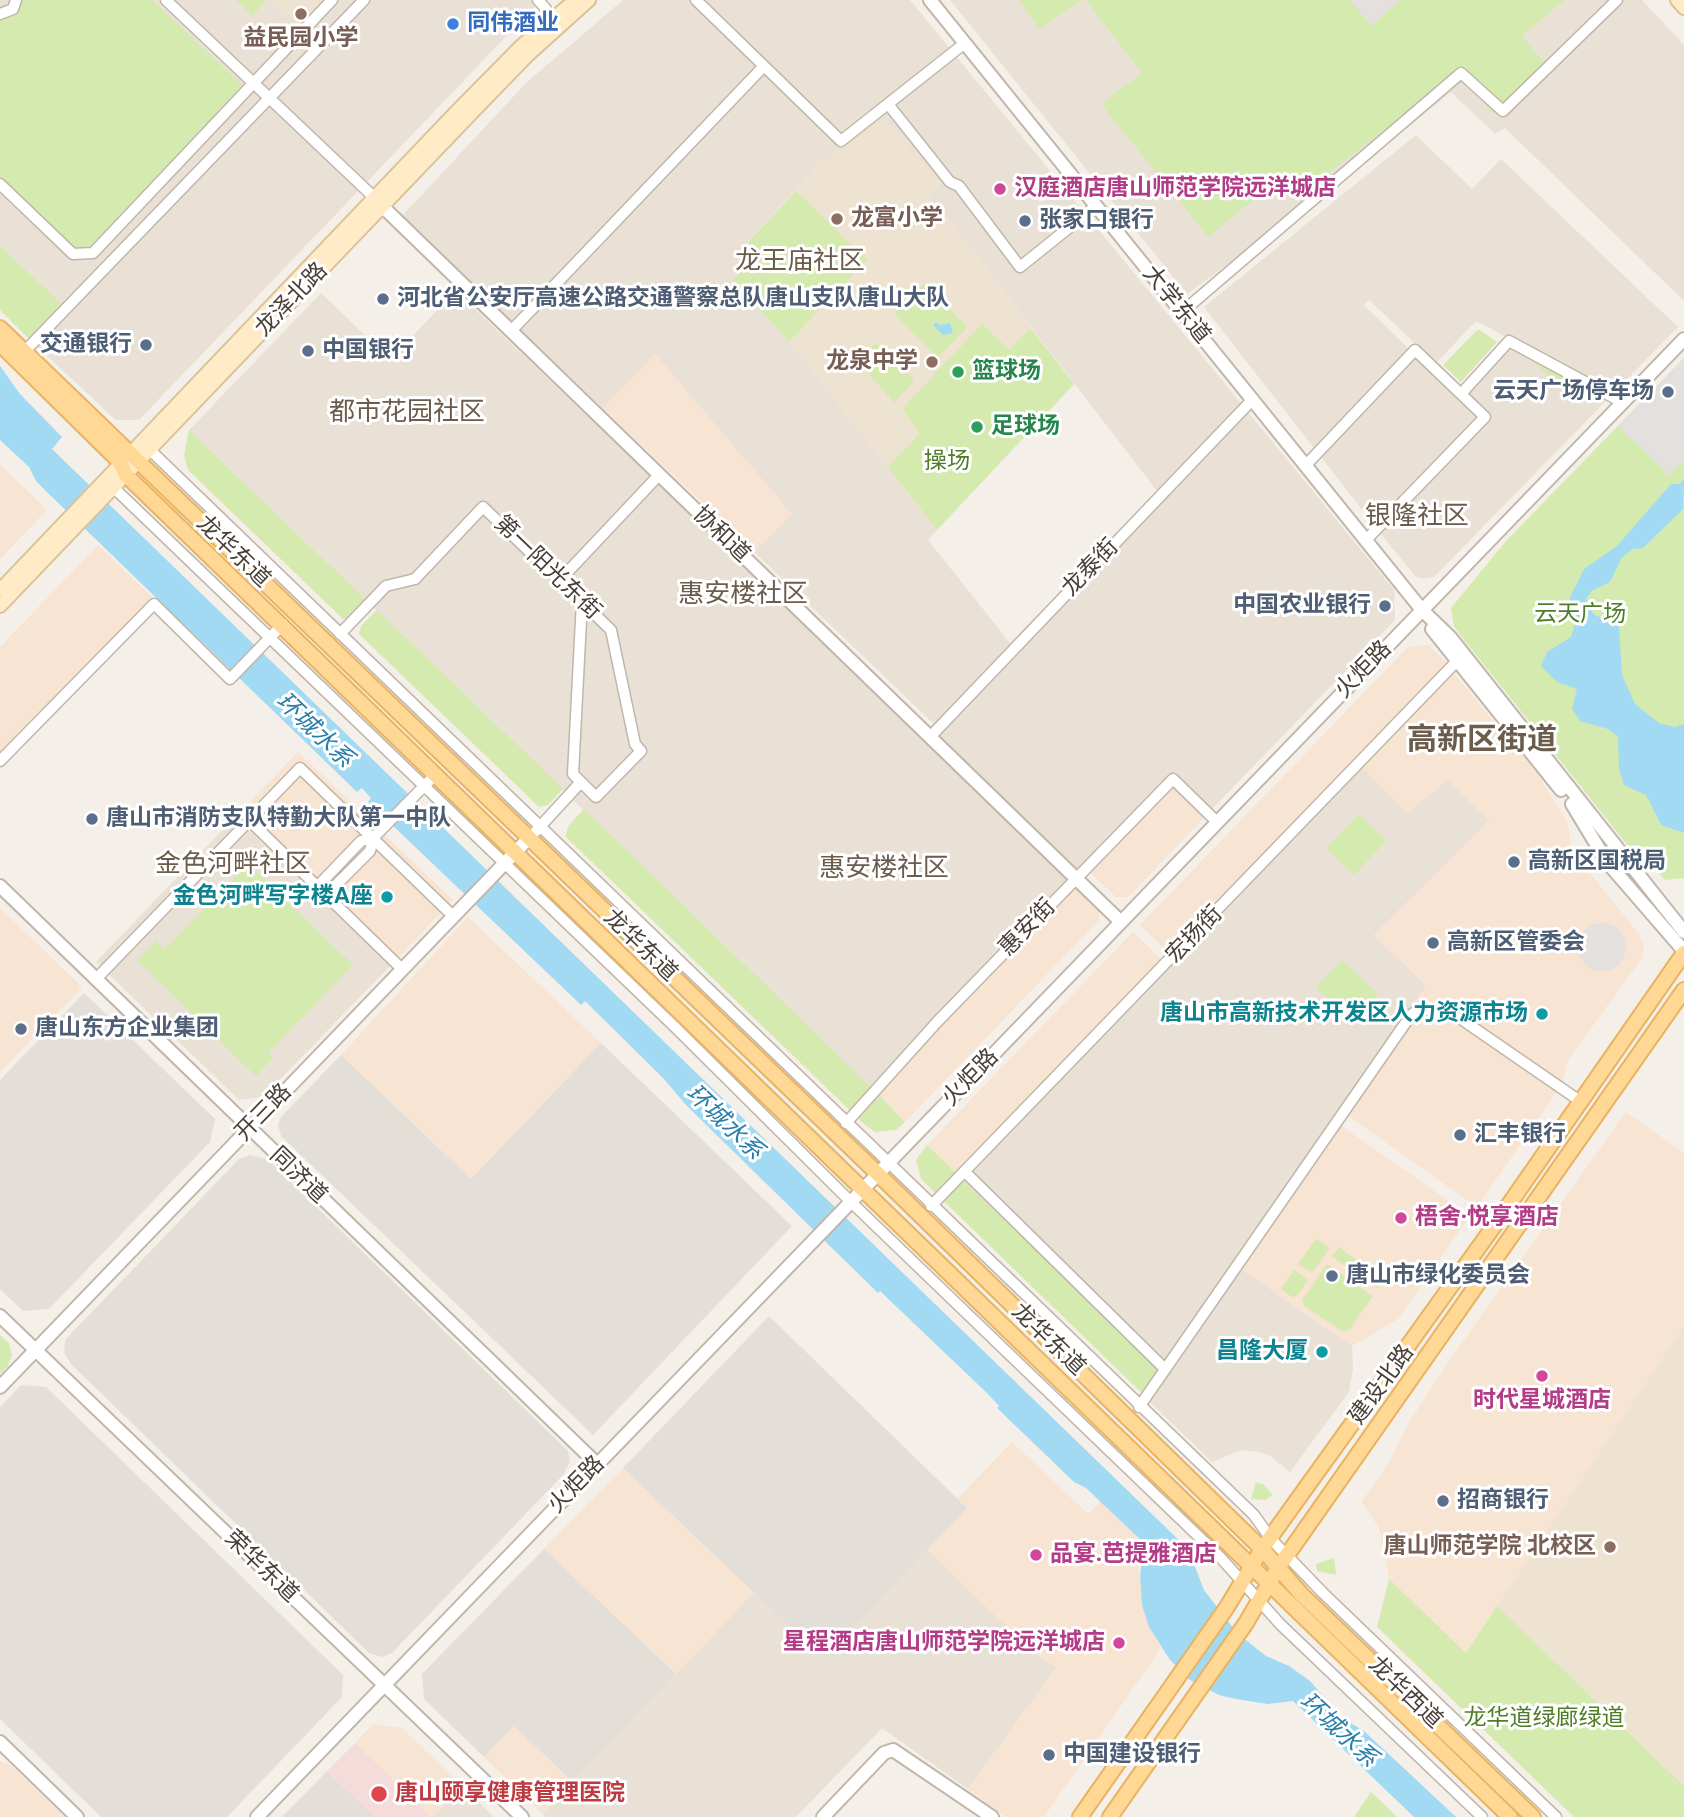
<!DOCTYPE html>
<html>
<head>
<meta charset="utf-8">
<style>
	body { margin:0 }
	canvas { display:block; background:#f4efe8 }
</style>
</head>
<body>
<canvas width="1684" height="1817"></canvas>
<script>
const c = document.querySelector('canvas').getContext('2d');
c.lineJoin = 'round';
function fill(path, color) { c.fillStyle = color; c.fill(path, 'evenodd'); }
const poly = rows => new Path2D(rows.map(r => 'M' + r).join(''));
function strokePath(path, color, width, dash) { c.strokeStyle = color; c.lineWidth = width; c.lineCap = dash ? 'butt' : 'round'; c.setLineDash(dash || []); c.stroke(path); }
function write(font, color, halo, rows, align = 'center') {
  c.font = font + ' "DM Sans","Noto Sans SC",sans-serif'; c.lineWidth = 6; c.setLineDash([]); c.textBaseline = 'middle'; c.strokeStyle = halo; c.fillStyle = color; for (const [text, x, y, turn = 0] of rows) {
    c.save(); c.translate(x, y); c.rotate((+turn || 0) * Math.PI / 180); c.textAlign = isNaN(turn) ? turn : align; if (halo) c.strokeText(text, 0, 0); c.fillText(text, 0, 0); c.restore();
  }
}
const residential = poly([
	[0,0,541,0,139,420,116,420,30,340,62,306,0,245],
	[623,0,910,0,1394,590,1395,620,1210,811,1174,777,874,1090,189,430,321,293,390,359,456,291,922,736,933,723,754,552,791,514,655,354,603,408,402,216,527,82],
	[824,160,942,183,927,197,944,214,1157,491,1010,643,928,540,937,530,789,341,732,282,759,253,748,241],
	[950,0,1642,0,1684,45,1684,301,1505,128,1495,134,1451,92,1352,173,1187,294],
	[1416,135,1472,189,1501,159,1678,327,1434,577,1422,579,1415,576,1377,529,1485,417,1461,394,1508,338,1476,321,1436,363,1369,300,1364,305,1478,417,1374,525,1204,307],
	[1359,764,1448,780,1489,821,1374,935,1426,986,1164,1365,964,1175],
	[235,817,390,966,263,1097,239,1100,96,962],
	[1240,1268,1352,1346,1353,1370,1349,1392,1290,1472,1269,1455,1259,1452,1242,1450,1212,1462,1149,1401],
	[927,1549,1035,1654,1057,1667,968,1789,882,1728,796,1817,546,1817,543,1814,754,1592,823,1657],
	[462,1786,494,1817,432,1817]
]);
const commercial = poly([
	[655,354,792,514,754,552,603,408],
	[0,464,47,510,0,559],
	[98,545,153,598,0,755,0,647],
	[1428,645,1449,665,1171,955,1140,925,1408,647],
	[1452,671,1537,774,1567,821,1572,851,1639,934,1644,947,1642,958,1568,1060,1562,1084,1477,1207,1340,1110,1426,986,1374,935,1489,821,1448,780,1408,813,1359,764],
	[298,752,453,900,390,966,235,817],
	[1174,777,1210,811,1128,897,1116,897,1086,869],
	[1075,881,1099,904,1099,920,905,1122,874,1090],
	[0,908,82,987,0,1072],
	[468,917,601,1043,471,1179,341,1055],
	[1133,932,1163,961,957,1174,927,1145],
	[1626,1112,1684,1153,1684,1325,1466,1653,1389,1579,1380,1530,1362,1501,1389,1463,1408,1424,1449,1361],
	[1340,1125,1470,1216,1398,1319,1352,1346,1240,1268],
	[1012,1442,1088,1514,1101,1501,1141,1541,1138,1561,1142,1605,1149,1627,1161,1648,1044,1817,1006,1817,968,1789,1056,1667,1035,1654,927,1549,967,1508,958,1498],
	[623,1468,754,1592,676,1674,544,1549],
	[373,1724,402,1728,462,1786,432,1817,355,1743],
	[514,1726,573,1782,543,1814,484,1757],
	[0,1762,8,1763,65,1817,0,1817]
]);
const industrial = poly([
	[84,993,215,1119,210,1142,49,1309,23,1311,0,1289,0,1080],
	[601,1043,792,1226,593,1435,281,1136,278,1125,281,1117,341,1055,471,1179],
	[250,1155,267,1159,568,1451,570,1462,563,1475,392,1653,382,1657,369,1653,72,1365,64,1353,65,1340,239,1159],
	[769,1316,967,1508,823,1658,623,1468],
	[21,1385,46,1387,343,1675,342,1697,227,1817,101,1817,0,1719,0,1407],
	[544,1549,676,1674,573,1782,514,1726,484,1757,424,1699,422,1674],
	[327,1771,375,1817,282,1817]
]);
const education = poly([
	[272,0,328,0,301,28],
	[883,119,942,183,927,197,944,214,1074,384,937,530,789,341,732,281,759,253,748,242,824,160],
	[1684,1325,1684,1786,1497,1606]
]);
const medical = poly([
	[355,1743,432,1817,375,1817,327,1771]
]);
const green = poly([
	[20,0,152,0,242,85,91,248,75,248,0,176,0,19,16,12],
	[236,0,267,0,252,16],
	[1019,0,1082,0,1039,29],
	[1086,0,1565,0,1521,36,1545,63,1494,114,1456,74,1304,192,1286,173,1208,237,1101,104,1142,73],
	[796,191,867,260,789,341,732,281,759,253,748,242],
	[0,245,63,306,30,340,0,310],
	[924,284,968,327,938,357,894,314],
	[982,324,1009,350,1030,328,1074,384,937,530,888,467,920,433,902,409],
	[1478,329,1497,342,1461,382,1443,365],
	[876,343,915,381,894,403,858,361],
	[1514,343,1576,378,1575,383,1566,393],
	[1684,358,1684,878,1665,880,1643,854,1637,857,1461,636,1454,626,1451,608,1506,541],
	[189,430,369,603,354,619,343,619,188,470,184,456],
	[377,610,563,789,548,805,539,807,359,634,361,626],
	[584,809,874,1090,905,1122,896,1130,875,1132,864,1124,565,836,569,825],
	[1359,814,1386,841,1354,875,1326,848],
	[248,864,353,965,268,1053,273,1058,256,1076,137,960,156,941,165,949],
	[1342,960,1378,994,1352,1021,1316,987],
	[927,1145,1159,1370,1143,1394,921,1179,916,1160],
	[1316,1239,1330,1248,1312,1273,1298,1264],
	[1339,1247,1358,1261,1351,1270,1332,1257],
	[1327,1264,1373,1296,1349,1330,1342,1331,1304,1306,1302,1300],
	[1365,1265,1383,1278,1377,1288,1358,1275],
	[1294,1270,1308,1280,1297,1296,1292,1297,1281,1289],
	[0,1335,9,1343,12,1355,8,1366,0,1374],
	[1256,1482,1263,1484,1273,1495,1265,1500,1251,1499],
	[1334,1558,1336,1575,1317,1571,1316,1564],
	[1389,1579,1466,1653,1497,1606,1684,1786,1684,1817,1574,1817,1377,1627],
	[1371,1792,1397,1817,1354,1817]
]);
const parking = poly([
	[1349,0,1400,0,1372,26],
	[1684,358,1684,460,1669,476,1618,426],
	'1578 947a24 24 0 1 1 48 0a24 24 0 1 1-48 0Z'
]);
const water = poly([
	[936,322,939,325,950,323,953,333,943,335,933,325],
	[0,366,20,394,62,437,52,449,1188,1549,1204,1590,1237,1633,1266,1656,1289,1666,1310,1681,1342,1718,1364,1731,1456,1817,1414,1817,1293,1701,1268,1704,1236,1699,1219,1695,1190,1680,1170,1660,1149,1627,1142,1605,1140,1576,1144,1543,1086,1488,1074,1482,997,1408,999,1406,988,1394,880,1291,878,1293,686,1105,664,1079,585,1001,581,1005,368,802,371,798,362,788,357,792,51,496,36,481,29,467,0,440],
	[1684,479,1683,509,1643,548,1632,549,1621,559,1610,582,1593,590,1587,597,1586,605,1595,615,1619,626,1622,675,1635,704,1659,723,1675,727,1684,724,1684,833,1661,825,1646,795,1624,785,1619,769,1618,737,1608,729,1580,721,1572,709,1577,689,1557,682,1541,666,1547,652,1571,637,1576,621,1569,604,1571,595,1584,569,1617,546,1671,484,1679,484]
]);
const minor = poly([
	[166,0,379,202],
	[538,0,546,9],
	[0,14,13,9,16,0],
	[764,66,841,141,965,43],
	[888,104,950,182,959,186,1020,267,1096,206],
	[0,184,73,254,93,253,332,0],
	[1181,313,1461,73,1503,111,1617,0],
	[511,331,764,66,696,0],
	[24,352,364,0],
	[149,449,1254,1515,1271,1539,1323,1593,1556,1817],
	[1306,465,1415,350,1461,394],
	[113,487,677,1029,851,1202,1220,1557,1280,1624,1482,1817],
	[1366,540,1485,417,1461,394,1509,341,1622,402],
	[560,580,659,475],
	[340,634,386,586,415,579,483,507,611,630,635,744,641,751,596,797,581,782,536,831],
	[930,737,1253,399],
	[0,761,154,604,230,679,283,624],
	[581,782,573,774,582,601],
	[250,821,402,969],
	[317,887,361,841,373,838,436,774],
	[326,895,370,851,373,838],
	[96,979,300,768,453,916],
	[846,1123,938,1021,1173,779,1217,822],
	[965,1172,1165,1369],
	[931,1206,1457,661],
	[1139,1407,1411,1015,1419,1009,1429,1010,1461,1019,1580,1101]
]);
const tertiary = poly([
	[930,0,1422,610,1450,637,1684,932],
	[382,206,1121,922],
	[1432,629,1561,790],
	[1572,804,1607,862,1684,951],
	[0,886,597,1464],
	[0,1316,522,1817],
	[0,1387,528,839],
	[0,1742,77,1817],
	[257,1817,1684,339],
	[823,1817,884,1753,893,1750,992,1817]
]);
const secondary = poly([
	[1677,0,1684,8],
	[0,590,455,113,522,45,575,0],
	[0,606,467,118,528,55,589,0]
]);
const primary = poly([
	[0,328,878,1174,1262,1549,1302,1595,1533,1817],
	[0,344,120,462,126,475,1510,1817],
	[1080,1817,1227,1607,1262,1549,1494,1226,1684,953],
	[1110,1817,1246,1623,1278,1568,1684,990]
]);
const markers = [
	[301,14,7,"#8d6e63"],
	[453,24,7,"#3f7fe0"],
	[1000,189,7,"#d1479c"],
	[837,219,7,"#8d6e63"],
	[1025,221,7,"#5c6f8a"],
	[383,299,7,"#5c6f8a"],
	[146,345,7,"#5c6f8a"],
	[308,351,7,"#5c6f8a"],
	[932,362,7,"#8d6e63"],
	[958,372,7,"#2e9e5b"],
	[1668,392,7,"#5c6f8a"],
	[977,427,7,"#2e9e5b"],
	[1385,606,7,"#5c6f8a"],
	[92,819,7,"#5c6f8a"],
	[1514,862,7,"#5c6f8a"],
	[387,897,7,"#0f9aa8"],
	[1433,943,7,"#5c6f8a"],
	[1542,1014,7,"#0f9aa8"],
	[21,1029,7,"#5c6f8a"],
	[1460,1135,7,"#5c6f8a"],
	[1401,1218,7,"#d1479c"],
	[1332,1276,7,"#5c6f8a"],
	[1322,1352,7,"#0f9aa8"],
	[1542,1376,7,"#d1479c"],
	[1443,1501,7,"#5c6f8a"],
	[1610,1547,7,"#8d6e63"],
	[1036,1555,7,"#d1479c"],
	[1119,1643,7,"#d1479c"],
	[1049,1755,7,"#5c6f8a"],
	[379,1794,9,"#e0444e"]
];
const shopNames = [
	["同伟酒业",467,24]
];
const educationNames = [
	["益民园小学",301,39,"center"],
	["龙富小学",851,219,"left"],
	["龙泉中学",918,362],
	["唐山师范学院 北校区",1596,1547]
];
const hotelNames = [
	["汉庭酒店唐山师范学院远洋城店",1014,189],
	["梧舍·悦享酒店",1415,1218],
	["时代星城酒店",1542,1401,"center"],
	["品宴.芭提雅酒店",1050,1555],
	["星程酒店唐山师范学院远洋城店",1105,1643,"right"]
];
const serviceNames = [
	["张家口银行",1039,221],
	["河北省公安厅高速公路交通警察总队唐山支队唐山大队",397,299],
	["交通银行",132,345,"right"],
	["中国银行",322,351],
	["云天广场停车场",1654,392,"right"],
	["中国农业银行",1371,606,"right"],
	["唐山市消防支队特勤大队第一中队",106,819],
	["高新区国税局",1528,862],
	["高新区管委会",1447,943],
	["唐山东方企业集团",35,1029],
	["汇丰银行",1474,1135],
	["唐山市绿化委员会",1346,1276],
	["招商银行",1457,1501],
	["中国建设银行",1063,1755]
];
const streetNames = [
	["龙泽北路",292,300,-46],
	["大学东道",1176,305,51],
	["协和道",721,535,44],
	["龙华东道",233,552,44],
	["第一阳光东街",547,568,44],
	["龙泰街",1091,568,-46],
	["火炬路",1364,670,-46],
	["惠安街",1028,928,-46],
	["宏扬街",1195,935,-46],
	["龙华东道",640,946,44],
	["火炬路",971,1078,-46],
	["开三路",264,1113,-46],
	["同济道",298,1176,44],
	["龙华东道",1048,1340,44],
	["建设北路",1382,1385,-54],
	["火炬路",577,1485,-46],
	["荣华东道",261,1567,44],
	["龙华西道",1405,1693,44]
];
const leisureNames = [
	["篮球场",972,372],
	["足球场",991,427]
];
const parkNames = [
	["操场",947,462],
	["云天广场",1580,615],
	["龙华道绿廊绿道",1544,1719]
];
const cultureNames = [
	["金色河畔写字楼A座",373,897],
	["唐山市高新技术开发区人力资源市场",1528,1014],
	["昌隆大厦",1308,1352]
];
const healthNames = [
	["唐山颐享健康管理医院",395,1794]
];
const waterNames = [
	["环城水系",314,731,44],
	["环城水系",724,1123,44],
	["环城水系",1338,1731,43]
];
const quarterNames = [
	["龙王庙社区",800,262],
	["都市花园社区",407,413],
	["银隆社区",1417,517],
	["惠安楼社区",743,595],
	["金色河畔社区",233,865],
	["惠安楼社区",884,869]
];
const districtNames = [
	["高新区街道",1482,741]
];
fill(residential, '#e9e1d6');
fill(commercial, '#f7e4d2');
fill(industrial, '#e4ded9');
fill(education, '#eee3d1');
fill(medical, '#f5dcdb');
fill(green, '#d5eaaf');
fill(parking, '#e3e0dd');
fill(water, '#a2d9f3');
strokePath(minor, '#c0b6aa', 13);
strokePath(tertiary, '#c0b6aa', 16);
strokePath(secondary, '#d9c298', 16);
strokePath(primary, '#e8b462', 18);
strokePath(minor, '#fff', 10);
strokePath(tertiary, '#fff', 12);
strokePath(secondary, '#ffecc7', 12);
strokePath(primary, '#ffd896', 14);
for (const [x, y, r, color] of markers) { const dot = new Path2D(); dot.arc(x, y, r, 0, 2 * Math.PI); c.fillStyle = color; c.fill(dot); strokePath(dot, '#fff', 2.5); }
write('bold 23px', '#366cbe', '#fff', shopNames, 'left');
write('bold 23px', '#785e54', '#fff', educationNames, 'right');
write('bold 23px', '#b23c85', '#fff', hotelNames, 'left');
write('bold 23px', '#4e5e75', '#fff', serviceNames, 'left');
write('23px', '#483f36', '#fff', streetNames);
write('bold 23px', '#27864d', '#fff', leisureNames, 'left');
write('23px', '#4f7d27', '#fff', parkNames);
write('bold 23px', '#0d838f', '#fff', cultureNames, 'right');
write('bold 23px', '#be3a42', '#fff', healthNames, 'left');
write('italic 24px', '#287ea8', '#fff', waterNames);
write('26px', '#6b5c4d', '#fff', quarterNames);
write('bold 30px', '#6b5c4d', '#fff', districtNames);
</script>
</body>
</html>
